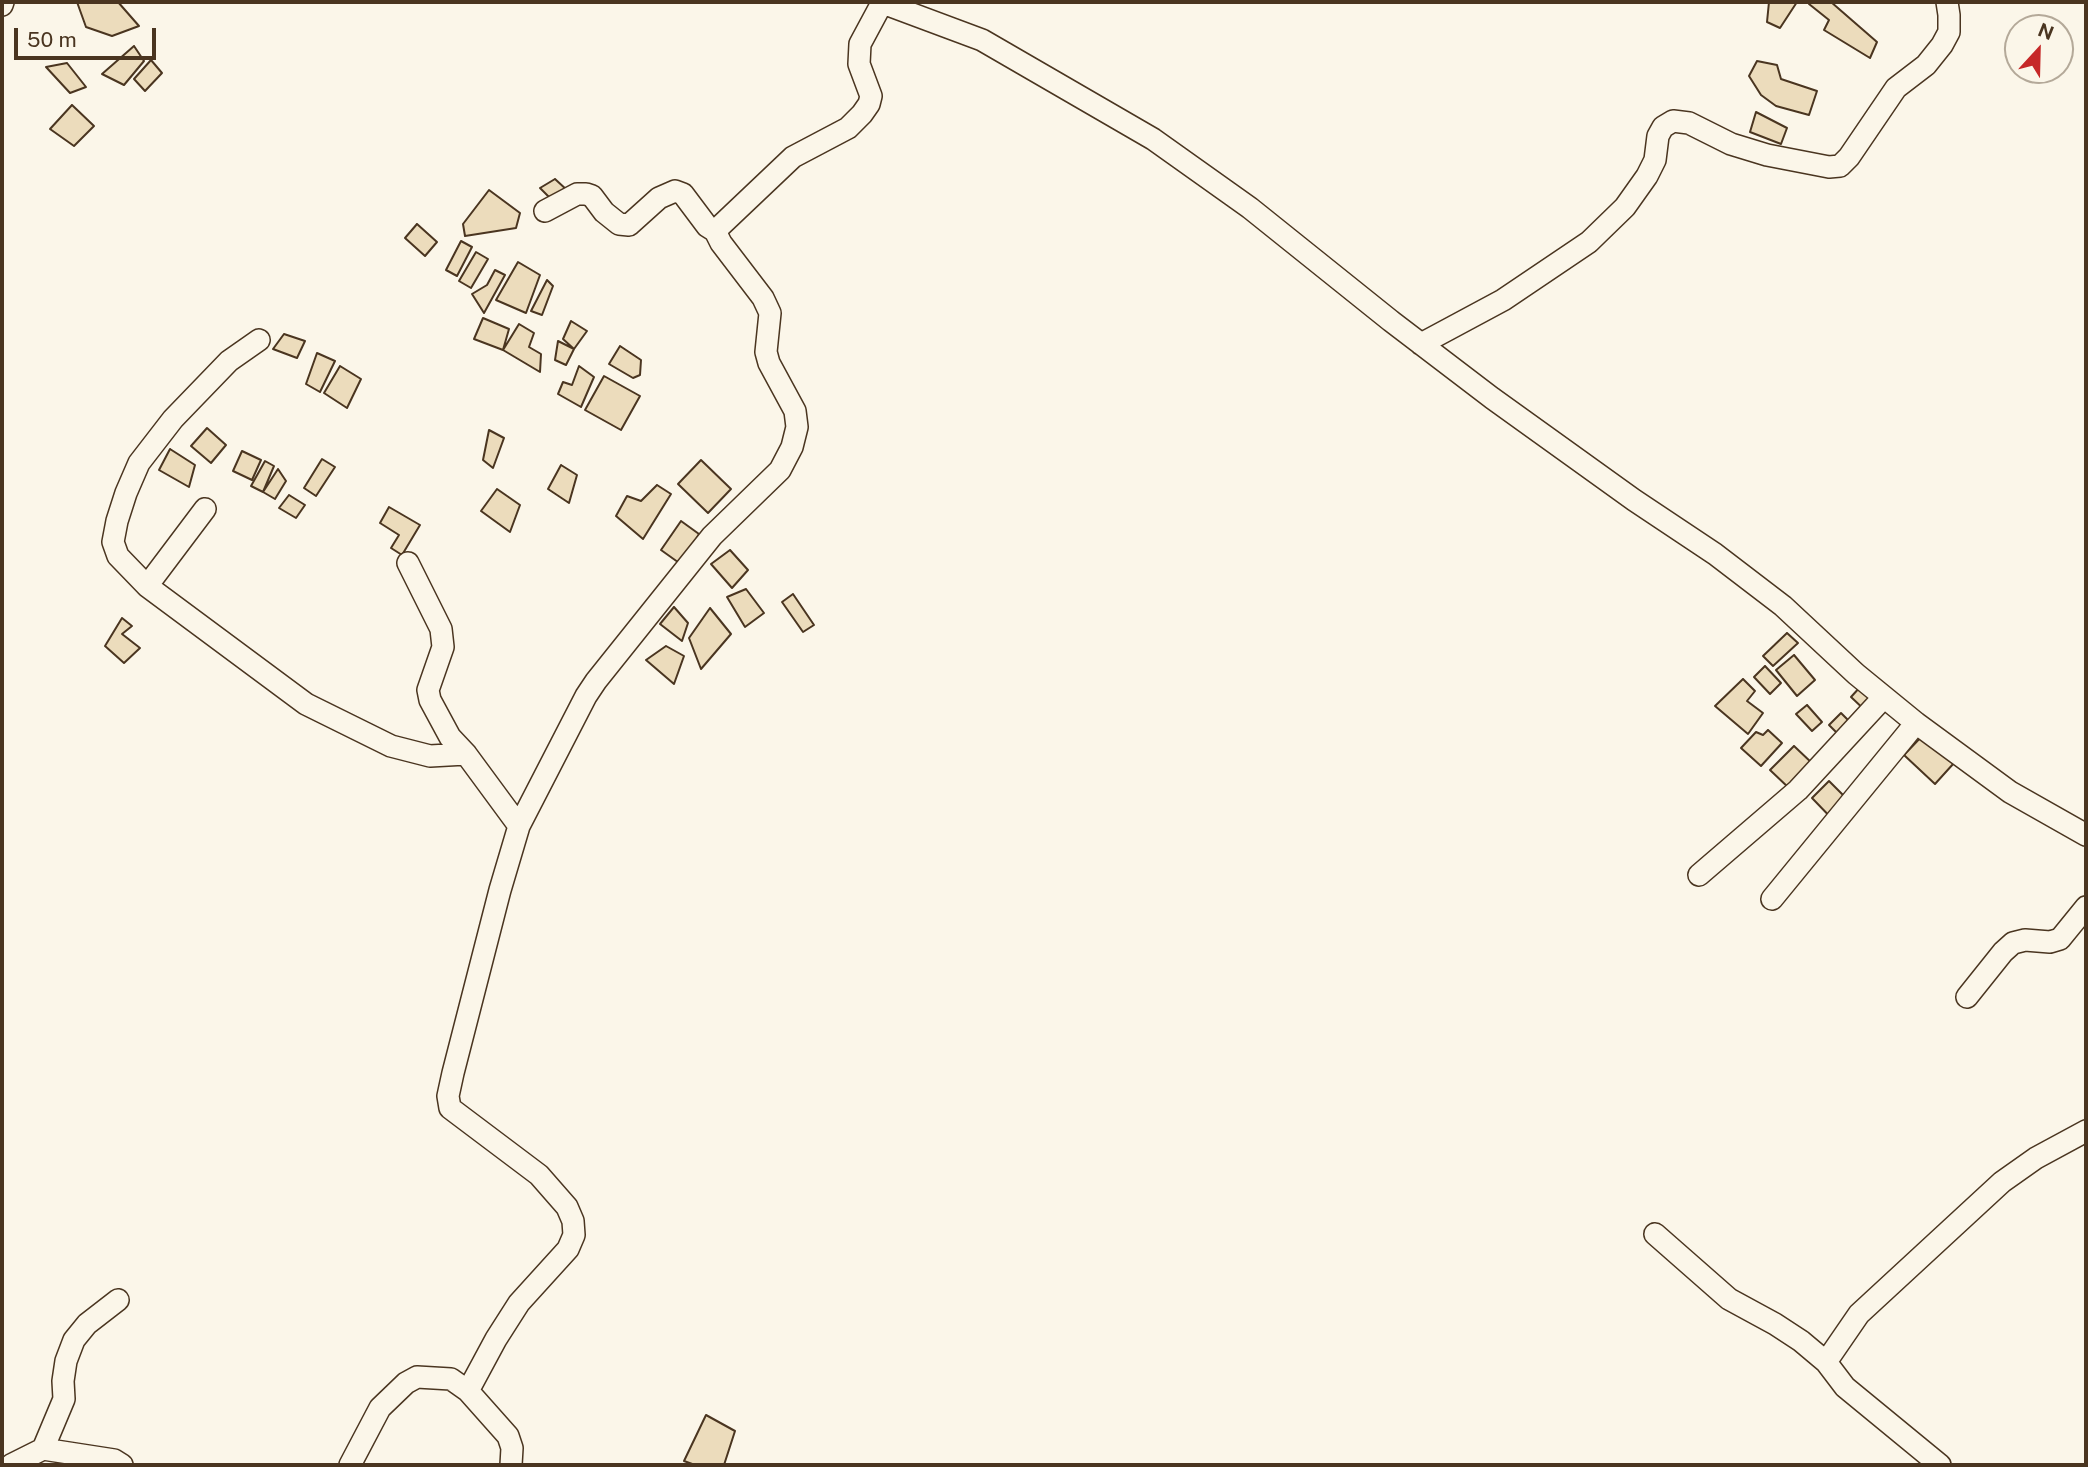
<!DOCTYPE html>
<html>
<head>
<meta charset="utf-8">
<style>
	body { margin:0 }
	#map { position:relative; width:2088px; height:1467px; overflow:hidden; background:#fbf6e9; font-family:"Public Sans",sans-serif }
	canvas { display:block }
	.frame { position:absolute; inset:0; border:4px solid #4a3520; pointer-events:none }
	.north { position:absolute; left:2004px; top:14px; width:70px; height:70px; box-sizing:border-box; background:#fbf6e9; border:2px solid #b4a999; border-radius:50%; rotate:22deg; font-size:19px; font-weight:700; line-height:28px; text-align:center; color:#4a3520 }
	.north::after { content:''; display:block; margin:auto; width:24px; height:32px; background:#c62828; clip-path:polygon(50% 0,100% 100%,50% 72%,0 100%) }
	.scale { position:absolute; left:14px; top:28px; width:142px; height:32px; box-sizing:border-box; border:4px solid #4a3520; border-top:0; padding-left:9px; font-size:21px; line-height:24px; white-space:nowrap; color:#4a3520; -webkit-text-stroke:5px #fbf6e9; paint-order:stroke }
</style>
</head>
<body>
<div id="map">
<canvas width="2088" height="1467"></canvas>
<div class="frame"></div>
<div class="north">N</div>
<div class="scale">50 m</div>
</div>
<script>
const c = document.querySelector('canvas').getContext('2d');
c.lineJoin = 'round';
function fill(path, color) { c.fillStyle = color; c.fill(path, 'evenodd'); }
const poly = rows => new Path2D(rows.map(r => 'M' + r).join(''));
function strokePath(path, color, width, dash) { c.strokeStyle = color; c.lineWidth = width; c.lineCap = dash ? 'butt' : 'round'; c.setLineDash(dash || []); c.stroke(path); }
const building = poly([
	[77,2,118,2,139,26,112,36,86,27,77,2],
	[1769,2,1797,2,1780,28,1767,22,1769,2],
	[1811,2,1831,2,1877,42,1870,58,1824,30,1829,20,1809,4,1811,2],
	[134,46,144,61,124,85,102,74,134,46],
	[151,60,162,73,145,91,134,79,151,60],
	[1757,61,1777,65,1781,79,1817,91,1809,115,1776,106,1761,95,1749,76,1757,61],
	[67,63,86,87,70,93,46,67,67,63],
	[72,105,94,126,74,146,50,129,72,105],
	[1756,112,1787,128,1781,144,1750,132,1756,112],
	[555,179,568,191,553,201,540,188,555,179],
	[489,190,520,213,516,228,465,236,463,224,489,190],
	[417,224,437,242,425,256,405,238,417,224],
	[461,241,472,247,457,276,446,270,461,241],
	[476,252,488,259,471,288,459,281,476,252],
	[518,262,540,275,526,313,496,300,518,262],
	[495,270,505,275,484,313,472,294,487,285,495,270],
	[547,280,553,286,542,315,531,311,547,280],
	[483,318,509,329,503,350,474,339,483,318],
	[571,321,587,331,574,349,563,339,571,321],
	[519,324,534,333,529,347,541,354,540,372,503,350,519,324],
	[284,334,305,341,297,358,273,349,284,334],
	[558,341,574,349,566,365,555,360,558,341],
	[620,346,641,360,640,375,633,378,609,364,620,346],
	[317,353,335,361,320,392,306,384,317,353],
	[340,366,361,379,347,408,324,393,340,366],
	[579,366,594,377,581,407,558,394,563,382,572,385,579,366],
	[604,376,640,396,621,430,585,410,604,376],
	[207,428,226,445,211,463,191,446,207,428],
	[489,430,504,438,493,468,483,460,489,430],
	[170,449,195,465,189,487,159,470,170,449],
	[242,451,261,460,252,480,233,471,242,451],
	[322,459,335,467,316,496,304,488,322,459],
	[701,460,731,489,708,513,678,484,701,460],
	[265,461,274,466,263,492,251,486,265,461],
	[561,465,577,475,569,503,548,489,561,465],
	[278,469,286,481,275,499,263,492,278,469],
	[657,485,671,494,643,539,616,516,627,496,641,501,657,485],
	[497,489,520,505,510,532,481,511,497,489],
	[289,495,305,505,296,518,279,508,289,495],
	[389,507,420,525,402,555,391,548,399,535,380,523,389,507],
	[681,521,699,534,682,565,661,550,681,521],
	[730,550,748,570,732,588,711,564,730,550],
	[746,589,764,613,745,627,727,597,746,589],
	[793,594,814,625,803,632,782,602,793,594],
	[674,607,688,623,682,641,660,624,674,607],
	[710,608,731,634,701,669,689,638,710,608],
	[122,618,132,626,122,634,140,648,124,663,105,646,122,618],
	[1787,633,1798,643,1773,666,1763,656,1787,633],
	[666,646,684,656,674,684,646,660,666,646],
	[1794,655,1815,680,1797,696,1776,670,1794,655],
	[1765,666,1781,683,1770,694,1754,677,1765,666],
	[1743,679,1755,691,1747,701,1763,713,1748,734,1715,706,1743,679],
	[1861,686,1880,702,1869,714,1851,697,1861,686],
	[1807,705,1822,722,1812,731,1796,714,1807,705],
	[1841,713,1856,728,1844,740,1829,725,1841,713],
	[1768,730,1782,743,1761,766,1741,748,1756,732,1763,735,1768,730],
	[1924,734,1954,763,1935,784,1904,755,1924,734],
	[1794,746,1814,765,1790,789,1770,770,1794,746],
	[1829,781,1856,808,1839,826,1812,798,1829,781],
	[706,1415,735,1431,724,1465,695,1465,684,1461,706,1415]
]);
const minor = poly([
	[880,2,982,40,1153,139,1250,208,1391,321,1492,398,1634,500,1715,554,1783,606,1856,674,1916,723,2010,792,2086,835],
	[2,5,3,2],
	[545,211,577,194,586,194,592,196,604,212,619,224,629,225,659,198,675,191,683,194,707,226,715,231],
	[259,340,229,361,173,419,139,463,126,493,117,521,113,542,118,556,147,586,306,704,391,746,430,756,466,754],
	[1421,344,1503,300,1589,242,1625,207,1647,176,1655,160,1658,136,1663,127,1673,121,1689,123,1731,144,1767,155,1829,167,1840,166,1849,157,1896,88,1926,65,1942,45,1949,32,1949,15,1947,2],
	[408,563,441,629,443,647,428,690,430,700,450,737,466,754,519,826],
	[147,586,205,509],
	[1699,875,1798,790,1883,698],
	[1772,899,1916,723],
	[1967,997,2003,952,2013,943,2025,940,2050,942,2060,939,2086,907],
	[1655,1234,1729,1299,1775,1324,1801,1341,1826,1362],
	[43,1449,64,1399,63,1381,66,1361,74,1340,87,1324,118,1300],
	[11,1465,43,1449,114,1460,122,1465],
	[350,1465,380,1408,406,1383,417,1377,451,1379,468,1391],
	[511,1465,512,1448,508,1436,468,1391,496,1339,519,1303,568,1249,574,1235,573,1221,567,1207,539,1175,450,1108,448,1096,453,1073,500,890,519,826,586,696,596,681,712,536,780,470,792,447,797,427,795,411,769,363,766,352,770,313,763,298,721,243,715,231,793,157,848,128,862,114,869,104,871,96,859,64,860,44,882,3],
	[1940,1465,1845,1387,1826,1362,1859,1314,2002,1182,2036,1158,2086,1131]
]);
fill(building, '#ecdcbc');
strokePath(building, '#4a3520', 2);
strokePath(minor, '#4a3520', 24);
strokePath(minor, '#fbf6e9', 21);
</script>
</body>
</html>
